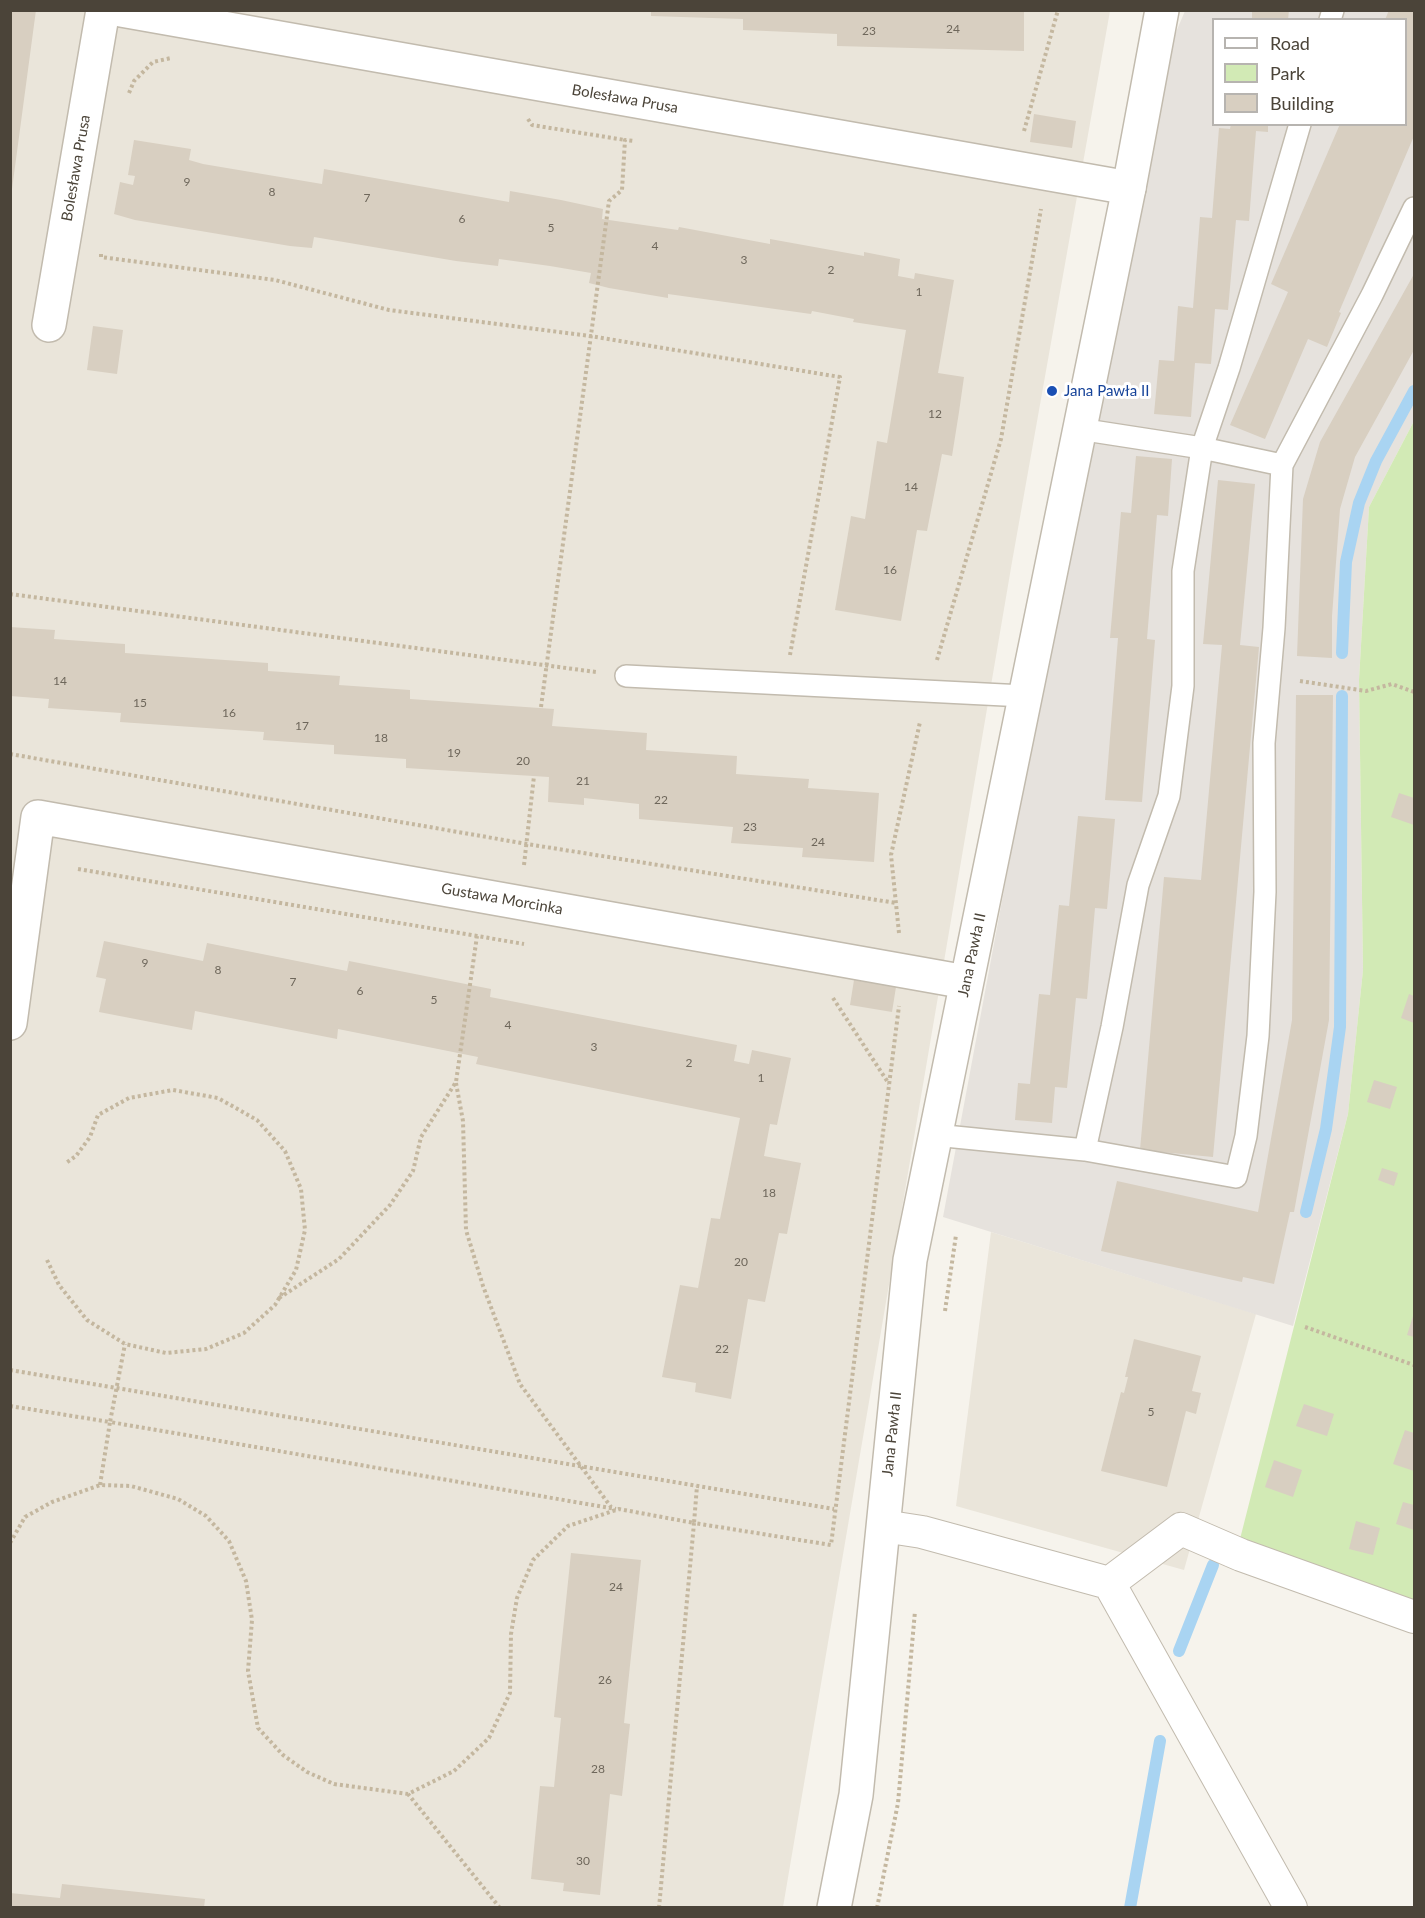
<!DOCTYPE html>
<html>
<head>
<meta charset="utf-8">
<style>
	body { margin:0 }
	#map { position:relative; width:1425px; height:1918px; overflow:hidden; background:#f6f3ec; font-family:Lato,sans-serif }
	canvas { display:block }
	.frame { position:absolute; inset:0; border:12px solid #4b4439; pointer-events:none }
	.legend { position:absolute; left:1212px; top:18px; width:195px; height:108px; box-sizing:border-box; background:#fff; border:2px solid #b7b4b0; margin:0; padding:8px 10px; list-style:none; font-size:18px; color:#4b4439 }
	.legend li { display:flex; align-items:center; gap:12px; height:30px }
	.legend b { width:30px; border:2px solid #b7b4b0 }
</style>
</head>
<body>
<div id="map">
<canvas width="1425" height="1918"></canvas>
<div class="frame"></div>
<ul class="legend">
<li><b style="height:8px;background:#fff"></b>Road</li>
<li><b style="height:16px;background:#d2eab5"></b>Park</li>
<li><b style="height:16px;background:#d8cfc1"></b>Building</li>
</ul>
</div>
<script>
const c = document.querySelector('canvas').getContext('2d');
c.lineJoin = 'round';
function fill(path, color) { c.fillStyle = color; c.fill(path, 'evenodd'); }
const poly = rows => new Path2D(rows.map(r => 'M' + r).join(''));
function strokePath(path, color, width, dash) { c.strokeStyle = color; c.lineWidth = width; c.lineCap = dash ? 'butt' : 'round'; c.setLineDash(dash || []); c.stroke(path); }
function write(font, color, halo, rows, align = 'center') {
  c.font = font + ' Lato,sans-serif'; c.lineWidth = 6; c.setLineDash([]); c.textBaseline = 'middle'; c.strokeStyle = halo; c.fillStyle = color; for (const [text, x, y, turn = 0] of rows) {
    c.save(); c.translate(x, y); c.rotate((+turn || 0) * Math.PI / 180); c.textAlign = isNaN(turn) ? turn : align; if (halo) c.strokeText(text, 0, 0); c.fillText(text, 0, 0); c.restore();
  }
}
const residential = poly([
	[11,11,1110,11,1012,562,783,1907,11,1908],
	[991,1232,1256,1314,1184,1570,956,1506]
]);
const industrial = poly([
	[1185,11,1414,11,1414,421,1369,507,1359,680,1363,970,1348,1114,1293,1326,943,1217,1155,81],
	[1214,20,1406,20,1406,124,1214,124]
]);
const green = poly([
	[1414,421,1414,1601,1240,1539,1348,1114,1363,970,1359,680,1369,507]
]);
const stream = poly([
	[1342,653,1346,562,1359,503,1376,461,1414,391],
	[1306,1212,1326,1129,1340,1027,1342,696],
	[1179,1651,1213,1565],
	[1130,1908,1160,1741]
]);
const building = poly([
	[10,10,36,10,12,189,10,189],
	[651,10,1024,10,1024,51,837,46,837,34,743,30,743,19,651,16],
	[1252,10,1289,10,1288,20,1252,20],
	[1389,10,1414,10,1414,136,1339,312,1341,313,1327,347,1308,339,1265,439,1230,425,1288,292,1271,284,1340,124,1406,124,1406,20,1385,20],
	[1034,114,1076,121,1072,148,1030,142],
	[1231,124,1268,124,1268,132,1256,131,1249,221,1236,220,1228,310,1215,309,1211,364,1195,363,1191,417,1154,414,1159,360,1174,361,1178,306,1193,308,1200,217,1212,218,1219,128,1230,129],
	[134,140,191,149,189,160,203,164,322,184,324,169,509,202,510,191,561,200,603,209,602,219,678,230,679,227,770,244,770,239,864,256,864,252,900,259,898,276,914,279,915,273,954,280,938,373,964,377,959,412,952,456,942,454,927,531,917,530,901,621,835,610,851,516,865,519,877,441,887,443,906,330,853,322,854,319,812,311,811,314,668,294,668,298,609,288,589,283,591,273,550,266,499,259,498,266,456,261,314,237,312,248,290,246,135,220,114,214,120,182,133,185,135,176,128,175],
	[1414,274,1414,350,1355,457,1340,509,1332,616,1332,658,1297,656,1303,499,1320,442],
	[93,326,123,330,117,374,87,370],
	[1136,456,1172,459,1168,516,1157,515,1147,639,1155,640,1142,802,1105,800,1118,638,1110,638,1121,512,1131,513],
	[1218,480,1255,484,1240,645,1259,647,1213,1157,1140,1150,1164,877,1201,880,1222,645,1203,644],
	[10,627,55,630,54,639,125,644,125,653,268,663,268,671,340,676,339,685,410,690,410,699,554,709,552,726,647,733,646,750,737,756,736,774,809,779,808,788,879,793,874,862,802,857,803,848,731,843,733,827,639,819,639,804,584,798,584,805,548,802,549,777,406,768,406,759,334,754,334,745,263,740,264,732,120,722,121,713,48,708,49,699,10,696],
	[1296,695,1333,695,1329,1020,1294,1212,1290,1212,1274,1284,1243,1277,1242,1282,1101,1251,1117,1181,1258,1212,1292,1020],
	[1399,793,1414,798,1414,825,1391,817],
	[1078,816,1115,819,1107,909,1095,908,1087,999,1076,998,1067,1088,1055,1087,1052,1123,1015,1120,1018,1083,1030,1084,1039,994,1050,995,1059,905,1069,906],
	[104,941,203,961,207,943,347,971,349,961,491,989,490,997,737,1045,734,1061,749,1064,752,1050,791,1058,777,1125,770,1124,764,1156,801,1163,787,1234,779,1233,765,1302,748,1299,731,1399,695,1392,696,1383,662,1377,680,1285,698,1288,711,1218,720,1219,740,1118,476,1064,478,1057,338,1029,337,1039,195,1011,192,1030,99,1012,106,979,96,977],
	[854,980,896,987,892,1012,850,1005],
	[1409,994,1414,996,1414,1023,1401,1018],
	[1374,1080,1397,1087,1390,1109,1367,1102],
	[1382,1168,1398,1173,1394,1186,1378,1180],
	[1414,1313,1414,1337,1407,1335],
	[1134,1339,1201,1356,1192,1391,1201,1393,1196,1414,1186,1411,1167,1487,1101,1471,1121,1392,1124,1393,1128,1377,1125,1377],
	[1304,1404,1334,1414,1327,1436,1296,1426],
	[1405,1430,1414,1433,1414,1471,1393,1464],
	[1274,1460,1302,1470,1293,1497,1265,1487],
	[1403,1502,1414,1505,1414,1530,1396,1524],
	[1356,1521,1380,1528,1373,1555,1349,1549],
	[571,1553,641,1560,624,1723,630,1724,622,1796,610,1794,600,1895,563,1891,564,1883,531,1879,540,1786,554,1787,561,1718,554,1717],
	[62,1884,205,1899,204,1908,10,1908,10,1893,60,1898]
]);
const path = poly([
	[129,93,134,81,153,62,171,58],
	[528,119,532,125,625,140],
	[1024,131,1058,10],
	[101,254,101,257,275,280,389,310,590,336,840,377,790,655],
	[10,594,596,672],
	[937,660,1001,439,1041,209],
	[1300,681,1366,691,1392,684,1414,692],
	[541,707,609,201,622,190,625,140,634,141],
	[10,754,527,844,896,903],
	[524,865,534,776],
	[78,869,477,936],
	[899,933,891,855,920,722],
	[833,998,889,1084],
	[456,1083,463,1121,466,1230,483,1286,520,1384,611,1507],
	[47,1260,59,1285,87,1320,125,1344,166,1353,206,1349,244,1333,275,1305,296,1270,305,1230,301,1189,285,1151,257,1120,218,1098,173,1090,129,1098,98,1115,90,1137,76,1156,66,1163],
	[279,1298,339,1259,390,1205,413,1171,421,1137,456,1082,477,936,524,944],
	[945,1311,956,1235],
	[1305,1327,1414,1365],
	[10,1370,834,1509],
	[10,1406,110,1422,125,1344],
	[100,1485,110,1422,616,1509],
	[10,1543,25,1517,52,1502,100,1485,131,1486,178,1499,206,1516,229,1541,246,1581,252,1620,248,1671,258,1728,283,1755,307,1772,334,1784,408,1794],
	[500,1908,408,1794,454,1771,489,1738,510,1693,511,1634,517,1598,533,1560,568,1526,619,1509,694,1523,697,1486],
	[659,1908,694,1523,831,1545,899,1006],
	[877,1908,898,1803,915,1611]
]);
const service = poly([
	[1330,20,1333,10],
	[1079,429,1202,448,1282,465],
	[626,676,1024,696],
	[935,1135,1085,1150,1236,1177,1246,1136,1258,1036,1265,892,1264,743,1274,628,1282,465,1372,295,1414,208],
	[1085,1150,1112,1027,1138,885,1169,796,1183,686,1183,571,1202,448,1229,368,1300,124]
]);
const pedestrian = poly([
	[883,1526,922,1532,1109,1583,1291,1908],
	[1109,1583,1181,1529,1241,1555,1414,1617]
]);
const minor = poly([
	[121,10,1129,188],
	[49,325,103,10],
	[10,1023,38,817,966,982]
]);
const tertiary = poly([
	[834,1908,856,1795,910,1260,1129,188,1162,10]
]);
const markers = [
	[1052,391,6,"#1a4fb4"]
];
const numberNames = [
	["24",953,29],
	["23",869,31],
	["9",187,182],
	["8",272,192],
	["7",367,198],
	["6",462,219],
	["5",551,228],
	["4",655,246],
	["3",744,260],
	["2",831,270],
	["1",919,292],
	["12",935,414],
	["14",911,487],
	["16",890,570],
	["14",60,681],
	["15",140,703],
	["16",229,713],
	["17",302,726],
	["18",381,738],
	["19",454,753],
	["20",523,761],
	["21",583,781],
	["22",661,800],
	["23",750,827],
	["24",818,842],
	["9",145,963],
	["8",218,970],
	["7",293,982],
	["6",360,991],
	["5",434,1000],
	["4",508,1025],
	["3",594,1047],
	["2",689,1063],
	["1",761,1078],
	["18",769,1193],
	["20",741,1262],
	["22",722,1349],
	["5",1151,1412],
	["24",616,1587],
	["26",605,1680],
	["28",598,1769],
	["30",583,1861]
];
const streetNames = [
	["Bolesława Prusa",625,99,10],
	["Bolesława Prusa",76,168,-80],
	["Gustawa Morcinka",502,899,10],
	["Jana Pawła II",972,955,-78],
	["Jana Pawła II",892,1434,-84]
];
const transitNames = [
	["Jana Pawła II",1064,391]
];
fill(residential, '#eae5da');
fill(industrial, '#e6e2dd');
fill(green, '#d2eab5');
strokePath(stream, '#a9d4f2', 12);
fill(building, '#d8cfc1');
strokePath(service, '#c2bbae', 24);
strokePath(pedestrian, '#c2bbae', 34);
strokePath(minor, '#c2bbae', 36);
strokePath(tertiary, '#c2bbae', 36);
strokePath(path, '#c4b79f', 4, [3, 3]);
strokePath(service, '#fff', 21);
strokePath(pedestrian, '#fff', 32);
strokePath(minor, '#fff', 33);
strokePath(tertiary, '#fff', 33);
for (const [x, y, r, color] of markers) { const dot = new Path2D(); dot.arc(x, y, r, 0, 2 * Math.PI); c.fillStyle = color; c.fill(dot); strokePath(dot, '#fff', 2); }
write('12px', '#6e675b', null, numberNames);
write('15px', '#4b4439', '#fff', streetNames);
write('15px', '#164399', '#fff', transitNames, 'left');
</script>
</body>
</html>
